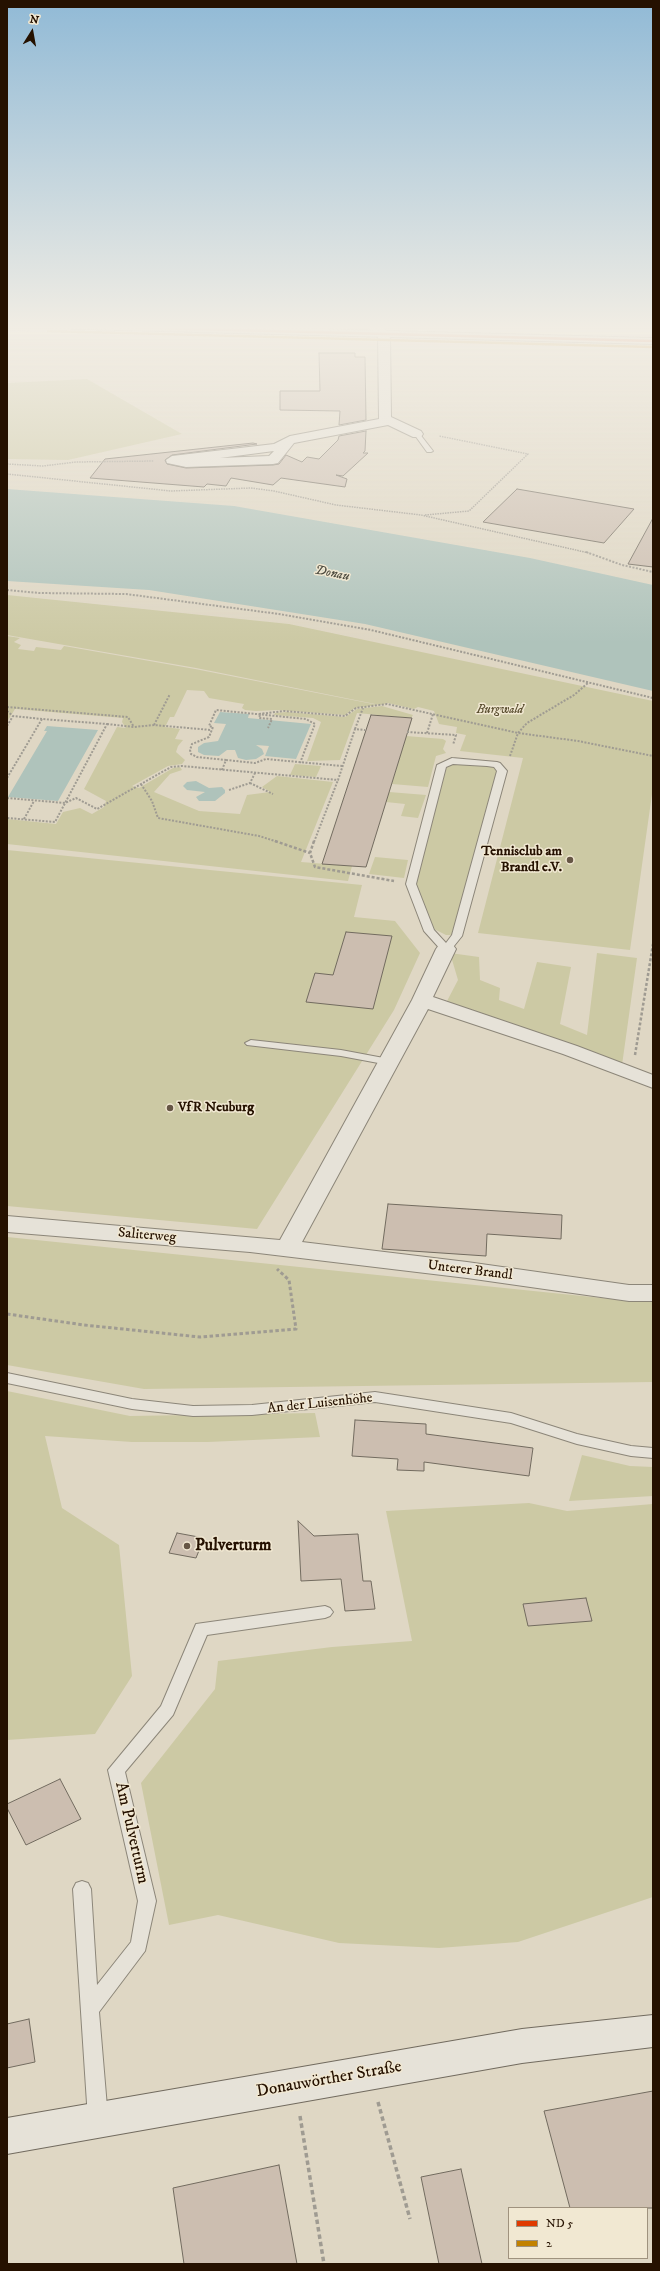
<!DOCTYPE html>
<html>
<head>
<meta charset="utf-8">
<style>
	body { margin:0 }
	#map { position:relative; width:660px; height:2271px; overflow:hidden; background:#dfd7c4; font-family:"IM FELL DW Pica",serif }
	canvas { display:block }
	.frame { position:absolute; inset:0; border:8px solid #251100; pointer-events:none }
	.legend { position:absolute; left:508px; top:2207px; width:140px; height:52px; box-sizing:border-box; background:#f1e8d2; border:1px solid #9f927e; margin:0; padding:5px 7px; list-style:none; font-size:12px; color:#251100 }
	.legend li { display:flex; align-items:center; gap:8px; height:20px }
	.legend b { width:20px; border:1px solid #9f927e }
	.north { position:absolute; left:12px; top:12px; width:40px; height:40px; -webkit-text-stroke:3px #f1e8d2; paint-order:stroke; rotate:11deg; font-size:11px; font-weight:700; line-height:16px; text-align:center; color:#251100 }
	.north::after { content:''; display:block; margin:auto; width:14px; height:18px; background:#251100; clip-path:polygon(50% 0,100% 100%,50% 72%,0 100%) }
</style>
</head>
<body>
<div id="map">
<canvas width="660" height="2271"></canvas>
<div class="frame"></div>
<ul class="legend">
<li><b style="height:5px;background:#df3a01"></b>ND 5</li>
<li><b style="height:5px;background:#c28100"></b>2</li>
</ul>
<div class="north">N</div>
</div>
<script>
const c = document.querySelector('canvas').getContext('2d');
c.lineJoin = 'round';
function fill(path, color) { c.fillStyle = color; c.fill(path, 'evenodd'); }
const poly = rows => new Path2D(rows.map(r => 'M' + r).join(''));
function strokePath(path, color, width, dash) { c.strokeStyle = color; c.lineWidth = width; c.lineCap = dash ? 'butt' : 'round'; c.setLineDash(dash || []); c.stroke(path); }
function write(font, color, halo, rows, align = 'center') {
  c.font = font + ' "IM FELL DW Pica",serif'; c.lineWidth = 3; c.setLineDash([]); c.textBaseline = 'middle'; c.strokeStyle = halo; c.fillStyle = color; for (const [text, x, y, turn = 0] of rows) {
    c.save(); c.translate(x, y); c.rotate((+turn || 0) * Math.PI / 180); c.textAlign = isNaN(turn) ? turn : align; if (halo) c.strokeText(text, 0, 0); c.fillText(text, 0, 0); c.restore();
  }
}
const green = poly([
	[168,325,359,325,346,329],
	[87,379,182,434,68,460,7,459,7,383],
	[7,595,289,624,653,701,653,787,630,950,478,933,523,758,460,751,466,735,456,733,457,727,439,724,434,711,418,707,414,709,388,703,380,705,196,668,7,635],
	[7,636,20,638,14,642,21,645,18,649,34,651,36,647,61,650,64,646,195,669,378,705,355,708,345,715,278,710,256,711,245,710,242,708,244,704,209,698,204,691,187,690,174,717,170,717,165,727,180,729,175,739,183,740,178,746,176,752,185,760,182,764,168,766,132,786,139,788,173,768,180,767,182,770,170,774,154,792,199,811,240,814,247,795,270,792,262,787,277,776,333,782,301,862,352,866,348,881,7,844,7,819,56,824,63,812,80,808,92,814,104,807,106,801,84,789,117,727,126,728,122,722,123,718,15,709,7,722],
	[382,706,413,715,411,718,357,713,340,760,307,761,321,722,313,718,274,715,275,713,287,712,345,717,357,709],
	[406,736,443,739,446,741,443,749,446,753,436,756,428,787,392,784],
	[460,763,490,765,498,771,454,935,446,935,434,929,415,884,447,766],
	[295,764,321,766,316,777,290,775],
	[389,792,426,795,418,818,401,816,405,804,386,802],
	[7,850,362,885,354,917,395,921,420,953,394,1010,257,1229,7,1206],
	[375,857,408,860,404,878,369,874],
	[450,953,479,957,480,980,500,988,499,1000,524,1009,537,962,571,967,560,1024,587,1035,597,953,637,958,622,1065,446,1003,458,980],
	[7,1237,631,1301,653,1301,653,1382,144,1389,7,1365],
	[7,1391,130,1416,315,1413,320,1437,208,1442,132,1442,45,1436,62,1508,119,1545,132,1676,95,1734,7,1740],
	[582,1455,630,1466,653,1467,653,1496,569,1501],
	[529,1503,567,1511,653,1504,653,1897,518,1942,439,1948,339,1943,218,1915,169,1925,141,1783,215,1689,218,1661,332,1647,412,1641,386,1511]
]);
const water = poly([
	[7,489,234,506,530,558,653,585,653,691,365,624,149,590,7,581],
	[220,712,249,714,248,718,311,724,296,759,265,756,269,746,256,745,262,749,264,754,256,759,246,760,238,758,235,750,227,750,219,756,204,755,198,752,198,747,204,743,218,741,226,724,214,723],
	[47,726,98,730,58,801,8,797,47,731,44,731],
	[196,781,209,788,222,787,225,790,225,793,215,801,199,801,196,797,205,792,187,790,183,786,187,782]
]);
const building = poly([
	[319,353,355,353,355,357,365,357,366,420,339,425,340,411,280,410,280,391,320,391,319,353],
	[366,431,365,451,363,453,368,453,343,476,336,475,347,479,345,487,281,478,273,485,231,478,226,486,207,484,204,487,90,478,105,459,253,443,257,444,172,455,165,460,167,464,186,468,273,465,279,464,286,455,302,462,307,457,319,459,338,440,339,436,366,431],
	[517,489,634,509,604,543,483,522,517,489],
	[653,518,653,567,628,564,653,518],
	[371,715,412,718,366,867,322,864,371,715],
	[346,932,392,936,373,1009,306,1002,315,973,333,975,346,932],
	[388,1204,562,1215,561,1239,487,1234,486,1256,382,1249,388,1204],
	[355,1420,426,1424,426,1434,533,1448,529,1476,424,1462,424,1471,397,1470,398,1459,352,1456,355,1420],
	[298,1521,314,1536,358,1534,363,1581,371,1581,375,1609,345,1611,341,1579,301,1581,298,1521],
	[177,1533,204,1538,196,1558,169,1553,177,1533],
	[586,1598,592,1621,528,1626,523,1604,586,1598],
	[60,1779,81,1819,26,1845,7,1808,7,1804,60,1779],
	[29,2019,35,2062,7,2068,7,2024,29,2019],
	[653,2091,653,2208,570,2208,544,2111,653,2091],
	[279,2165,297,2264,184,2264,173,2188,279,2165],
	[461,2169,482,2264,439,2264,421,2177,461,2169]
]);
const pathFar4 = poly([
	[7,330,32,331],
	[7,464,43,466,76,462,154,461],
	[7,474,171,491,251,488,274,491,336,505,421,515,589,553],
	[425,515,469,511,528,454,439,436]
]);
const pathFar3 = poly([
	[586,552,622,565,653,572],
	[7,590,39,593,126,594,279,614,371,630,653,698],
	[7,707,128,717,134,727],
	[7,711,13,716,42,719],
	[259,714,284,711,345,716,356,708,387,704,518,733,578,741,653,756],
	[260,715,259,718,272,719,268,728],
	[107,724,134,727,154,725,211,730],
	[154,725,170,694],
	[7,726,13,716],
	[355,729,363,708],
	[407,732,456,735,453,745],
	[427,733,433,714],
	[510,756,518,733,527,723,574,695,588,683],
	[226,760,255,763,266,759,342,766],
	[222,770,226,760,197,757,191,754,190,750,192,744,209,737,213,727,209,726,216,710,306,719,315,724,300,763],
	[7,778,42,719,107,724,55,822,7,818],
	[250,783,273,794],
	[141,784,152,801,158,818,259,836,278,842],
	[229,790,250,783,255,773],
	[7,798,65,803,76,798,97,809,171,767,182,766,338,780,355,729,365,730],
	[24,819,34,801],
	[314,842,338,780]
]);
const pathFar2 = poly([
	[275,841,310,853],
	[314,841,310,853,315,867,394,881],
	[635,1055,653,944]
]);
const pathFar1 = poly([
	[7,1314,84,1325,200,1337,296,1329,289,1280,277,1269]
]);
const path = poly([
	[378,2102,410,2219],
	[300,2116,324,2264]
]);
const service = poly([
	[415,433,419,433,433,451,431,452,427,452,414,434,415,433],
	[452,758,497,762,500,763,507,771,462,936,450,951,446,952,442,951,424,931,406,884,437,765,452,758],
	[453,764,487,766,494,767,497,771,452,935,446,943,434,930,416,884,446,767,453,764],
	[251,1040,341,1050,389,1059,395,1062,389,1065,341,1056,247,1045,245,1043,251,1040],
	[7,1373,132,1399,193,1406,252,1405,375,1392,511,1413,577,1434,631,1446,653,1448,653,1458,631,1456,577,1444,511,1423,375,1402,252,1415,193,1416,132,1409,7,1383,7,1373],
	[325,1606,330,1608,333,1612,330,1616,325,1618,207,1635,173,1715,125,1772,156,1901,145,1951,99,2012,108,2119,105,2126,98,2129,91,2126,88,2119,73,1889,76,1883,82,1881,88,1883,91,1889,97,1985,131,1942,138,1901,108,1770,161,1706,196,1624,325,1606]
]);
const minor = poly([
	[366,325,378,325,390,334,391,417,421,431,423,434,421,437,413,437,388,425,294,443,278,463,273,464,186,467,167,463,166,460,172,456,274,444,290,436,379,419,378,335,366,325],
	[274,451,269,456,220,458,274,451],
	[446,943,453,945,456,949,433,997,577,1046,653,1075,653,1088,563,1054,428,1009,302,1242,467,1262,629,1285,653,1285,653,1301,629,1301,467,1278,250,1252,7,1232,7,1216,280,1240,412,1000,436,949,439,945,446,943]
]);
const secondary = poly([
	[42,325,166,325,653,338,653,344,48,328,42,325],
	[653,2015,653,2047,522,2063,7,2154,7,2118,522,2029,653,2015]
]);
const bus1 = poly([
	[48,325,653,341]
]);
const bus2 = poly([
	[48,331,653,347]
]);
const markers = [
	[570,860,4,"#665645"],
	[170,1108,4,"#665645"],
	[187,1546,4,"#665645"]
];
const farParknames = [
	["Burgwald",500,711]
];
const farWaternames = [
	["Donau",332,574,11]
];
const poiNames = [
	["Tennisclub am",562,852],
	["Brandl e.V.",562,868],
	["VfR Neuburg",178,1108,"left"]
];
const streetNames = [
	["Saliterweg",147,1236,5],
	["Unterer Brandl",470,1271,7],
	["An der Luisenhöhe",320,1404,-6]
];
const nearPoinames = [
	["Pulverturm",195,1546]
];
const nearStreetnames = [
	["Am Pulverturm",131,1833,77],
	["Donauwörther Straße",329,2080,-10]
];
fill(green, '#ccc9a4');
fill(water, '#afc3bb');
fill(building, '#ccbeb0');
strokePath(building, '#726b5f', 1);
strokePath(service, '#8c8679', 2);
strokePath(minor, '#8c8679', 2);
strokePath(secondary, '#726b5f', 2);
strokePath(pathFar4, '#9f9b92', 1.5, [1.5, 1]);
strokePath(pathFar3, '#9f9b92', 2, [2, 1.5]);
strokePath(pathFar2, '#9f9b92', 2.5, [3, 2]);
strokePath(pathFar1, '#9f9b92', 3, [3.5, 2.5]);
strokePath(path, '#9f9b92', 3.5, [4.5, 3]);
fill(service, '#e6e2d8');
fill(minor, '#e6e2d8');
fill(secondary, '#e6e2d8');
strokePath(bus1, '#df3a01', 2.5);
strokePath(bus2, '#c28100', 2.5);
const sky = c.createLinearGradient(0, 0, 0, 643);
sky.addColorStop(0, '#91bad6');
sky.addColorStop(0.51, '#f1ede4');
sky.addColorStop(1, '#f1ede400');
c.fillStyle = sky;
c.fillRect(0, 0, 660, 643);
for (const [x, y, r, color] of markers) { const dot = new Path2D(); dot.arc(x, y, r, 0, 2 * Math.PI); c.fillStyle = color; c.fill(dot); strokePath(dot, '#f1e8d2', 1.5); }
write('italic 12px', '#5a4e30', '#f1e8d2', farParknames);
write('italic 13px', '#4e4c40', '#f1e8d2', farWaternames);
write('bold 14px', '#251100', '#f1e8d2', poiNames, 'right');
write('14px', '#251100', '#f1e8d2', streetNames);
write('bold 17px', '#251100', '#f1e8d2', nearPoinames, 'left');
write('17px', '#251100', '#f1e8d2', nearStreetnames);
</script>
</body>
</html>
